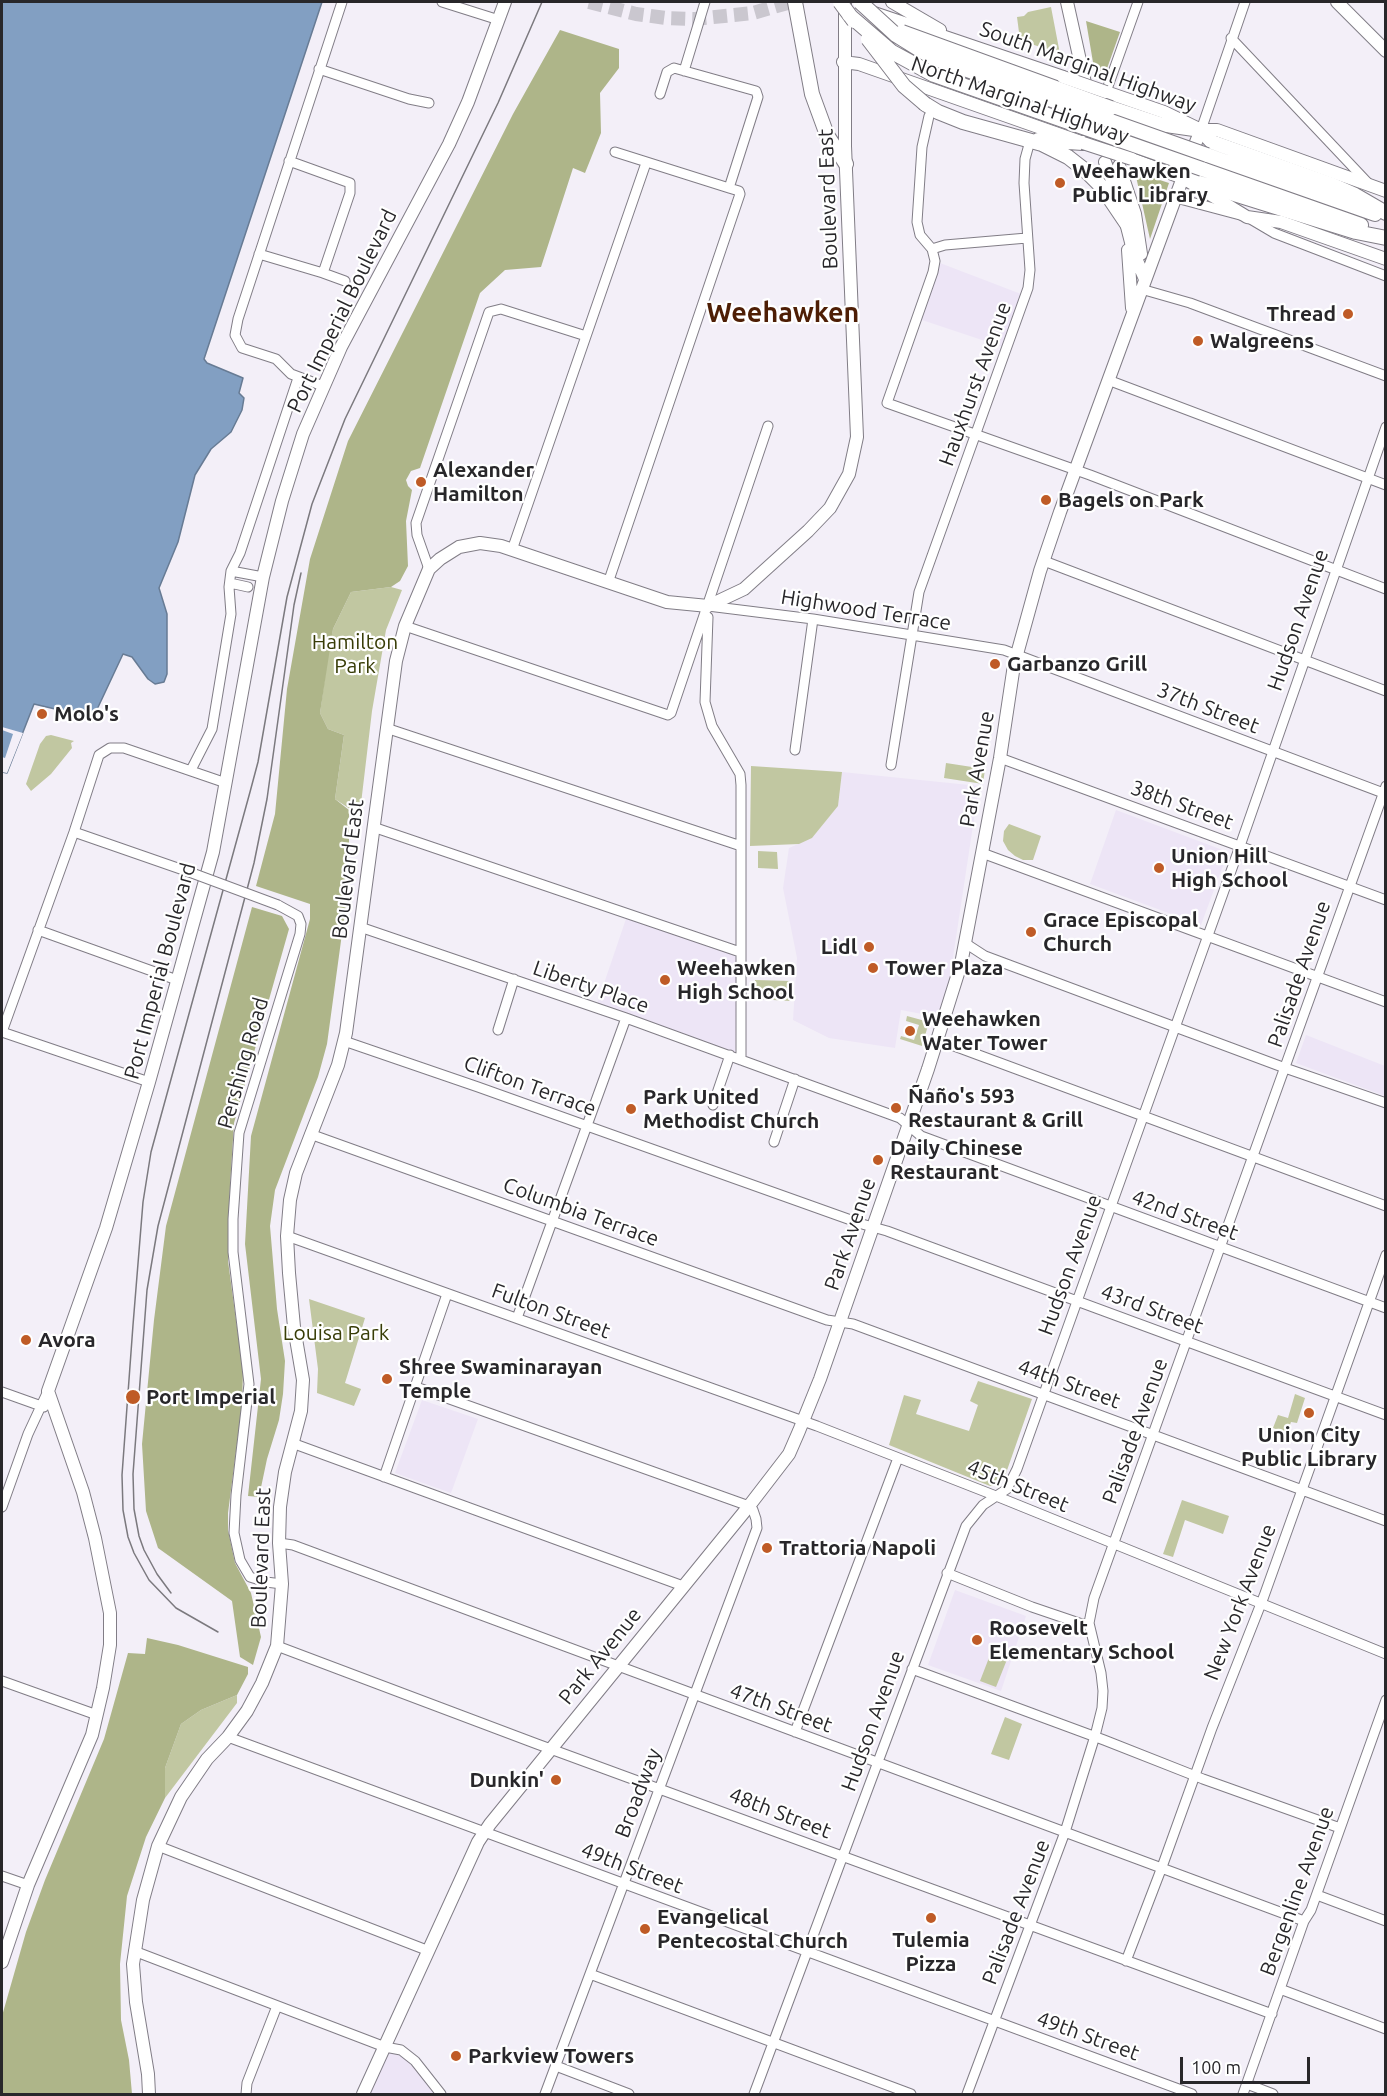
<!DOCTYPE html>
<html>
<head>
<meta charset="utf-8">
<style>
	body { margin:0 }
	#map { position:relative; width:1387px; height:2096px; overflow:hidden; background:#f3eff8; font-family:Ubuntu,sans-serif }
	canvas { display:block }
	.frame { position:absolute; inset:0; border:3px solid #28272a; pointer-events:none }
	.scale { position:absolute; left:1180px; top:2057px; width:130px; height:27px; box-sizing:border-box; border:3px solid #28272a; border-top:0; padding-left:8px; font-size:18px; line-height:21px; white-space:nowrap; color:#28272a; -webkit-text-stroke:4px #fff; paint-order:stroke }
</style>
</head>
<body>
<div id="map">
<canvas width="1387" height="2096"></canvas>
<div class="frame"></div>
<div class="scale">100 m</div>
</div>
<script>
const c = document.querySelector('canvas').getContext('2d');
c.lineJoin = 'round';
function fill(path, color) { c.fillStyle = color; c.fill(path, 'evenodd'); }
const poly = rows => new Path2D(rows.map(r => 'M' + r).join(''));
function strokePath(path, color, width, dash) { c.strokeStyle = color; c.lineWidth = width; c.lineCap = dash ? 'butt' : 'round'; c.setLineDash(dash || []); c.stroke(path); }
function write(font, color, halo, rows, align = 'center') {
  c.font = font + ' Ubuntu,sans-serif'; c.lineWidth = 4.5; c.setLineDash([]); c.textBaseline = 'middle'; c.strokeStyle = halo; c.fillStyle = color; for (const [text, x, y, turn = 0] of rows) {
    c.save(); c.translate(x, y); c.rotate((+turn || 0) * Math.PI / 180); c.textAlign = isNaN(turn) ? turn : align; if (halo) c.strokeText(text, 0, 0); c.fillText(text, 0, 0); c.restore();
  }
}
const built = poly([
	[940,263,1021,294,1003,347,922,320],
	[842,772,979,786,950,977,938,1017,901,1010,895,1048,829,1038,793,1020,797,958,783,888,789,848,812,838,838,806],
	[1116,810,1228,852,1201,925,1090,884],
	[628,913,737,950,735,1054,597,1004],
	[1306,1035,1385,1066,1385,1096,1296,1063],
	[422,1400,478,1419,451,1493,395,1473],
	[955,1590,1026,1616,1001,1691,928,1665],
	[381,2043,400,2050,440,2094,357,2094]
]);
const green = poly([
	[1051,7,1060,54,1020,40,1017,17,1024,16,1028,12],
	[391,587,402,590,386,630,372,711,360,812,353,811,335,799,344,735,328,729,320,713,328,655,333,629,351,592],
	[51,735,74,741,71,743,72,748,51,774,31,791,26,784,40,744,46,736],
	[946,763,985,769,983,784,944,778],
	[751,766,842,772,838,806,812,838,799,844,750,846],
	[1009,824,1041,836,1033,860,1023,860,1015,856,1008,850,1003,841,1004,831],
	[758,851,777,852,778,869,758,868],
	[755,980,791,981,791,1001,755,999],
	[907,1016,929,1022,922,1046,900,1039,901,1036,914,1040,919,1025,906,1021],
	[309,1299,365,1318,345,1383,361,1389,354,1406,317,1393,318,1369],
	[978,1381,1032,1399,1005,1476,1002,1481,996,1485,990,1486,889,1445,904,1395,921,1400,916,1414,969,1431,978,1405,970,1401],
	[1295,1394,1305,1398,1297,1423,1291,1422,1287,1433,1273,1428,1278,1415,1288,1418],
	[1182,1500,1229,1516,1223,1534,1185,1520,1173,1557,1163,1554],
	[992,1650,1008,1657,996,1687,980,1681],
	[237,1695,237,1703,165,1798,165,1768,181,1724,201,1710],
	[1005,1717,1022,1724,1009,1760,991,1754]
]);
const forest = poly([
	[1086,21,1120,32,1104,77,1095,74],
	[560,30,619,49,619,68,600,93,601,133,585,173,573,168,541,267,505,270,480,293,420,468,411,471,406,480,408,486,412,490,406,521,408,566,400,581,391,587,351,592,333,629,320,713,328,729,344,735,335,799,349,810,349,882,327,1044,318,1077,275,1190,270,1226,277,1309,285,1361,283,1394,279,1420,267,1459,259,1497,248,1496,261,1379,245,1244,251,1136,310,919,310,904,256,886,275,814,287,689,310,559,348,441,513,114],
	[1135,172,1169,183,1150,239],
	[252,907,282,916,289,929,234,1123,230,1186,228,1261,243,1371,242,1405,228,1513,228,1530,235,1563,251,1593,261,1637,253,1665,240,1657,232,1601,158,1548,146,1511,142,1444,154,1320,166,1226],
	[147,1638,178,1645,248,1667,248,1674,237,1695,201,1710,181,1724,165,1768,165,1798,146,1837,127,1896,120,1964,121,2020,129,2060,132,2094,2,2094,2,2016,26,1932,45,1880,104,1739,128,1653,145,1654]
]);
const water = poly([
	[2,2,322,2,204,359,207,363,243,378,239,393,244,398,242,410,231,432,211,449,195,475,178,542,159,588,167,614,167,674,164,682,155,684,148,679,132,657,123,654,93,718,34,704,7,773,2,772,2,2]
]);
const pier = poly([
	[2,727,23,733,7,773,2,772,3,762,2,757,5,758,13,734,2,730]
]);
const highwayTunnel = poly([
	[589,2,636,14,666,18,695,19,753,13,791,2]
]);
const minor = poly([
	[442,2,499,20],
	[1231,38,1368,183],
	[319,69,409,99,429,103],
	[684,71,705,2],
	[1106,92,1138,2],
	[660,94,667,72,674,68,756,91,758,97,729,188],
	[929,116,922,147,917,222,920,235,932,249,935,261,933,272,887,403,1090,475,1386,589],
	[1201,130,1245,2],
	[289,161,350,183,350,193,323,273],
	[1176,198,1240,215],
	[1252,220,1274,233,1386,276],
	[932,249,945,245,1027,238],
	[259,254,323,273,345,281],
	[1141,289,1190,303,1386,376],
	[1108,380,1386,485],
	[323,386,291,374,276,359,242,348,235,335,238,319,342,2],
	[512,550,646,163],
	[1044,561,1386,691],
	[429,569,417,535,416,523,489,312,501,309,586,336],
	[231,571,263,577],
	[230,583,248,587],
	[608,583,740,194,739,191,729,188,615,152],
	[708,606,813,619,1004,650,1386,794],
	[708,617,705,702,712,726,740,774,741,785,741,1060],
	[405,626,668,715,671,713,768,426],
	[386,728,741,846],
	[795,750,813,619],
	[1000,758,1386,900],
	[891,765,919,592,1028,288,1030,270,1024,183,1025,159,1030,141],
	[191,770,212,729,231,614,229,587,231,571,240,553,298,378],
	[373,827,740,952],
	[74,832,192,873],
	[982,853,1386,1002],
	[278,905,298,916,301,924,300,934,239,1133,233,1219,233,1252,249,1384,236,1495,234,1533,240,1560,250,1577,266,1582,282,1584],
	[360,927,626,1018,900,1118,921,1136,1386,1308],
	[38,930,177,980],
	[965,943,985,956,1285,1068,1386,1103],
	[498,1030,514,979],
	[938,1040,1386,1206],
	[344,1041,478,1087,862,1224,887,1231,1386,1415],
	[149,1082,2,1032,74,832,99,755,110,748,124,748,226,783],
	[713,1105,730,1055],
	[310,1134,827,1320,853,1324,1386,1521],
	[774,1142,795,1079],
	[287,1236,817,1426,996,1496,1386,1654],
	[517,1318,626,1018],
	[416,1387,749,1506,753,1510,756,1519,757,1528,545,2094],
	[2,1392,44,1407],
	[292,1443,683,1586],
	[384,1477,447,1294],
	[2,1507,28,1434,48,1391],
	[279,1543,293,1545,1304,1921],
	[947,1573,1032,1607,1082,1624,1089,1623],
	[277,1646,537,1744,1272,2014],
	[912,1669,1104,1740,1203,1779,1340,1828],
	[2,1681,97,1715],
	[795,1732,898,1458],
	[228,1737,1192,2094],
	[158,1846,429,1951],
	[2,1876,28,1885],
	[1317,1895,1386,1921],
	[134,1951,385,2047,401,2050,415,2061,441,2094],
	[1126,1961,1162,1867,1212,1728,1264,1596,1386,1255],
	[590,1974,911,2094],
	[1280,1989,1386,2029],
	[556,2066,629,2094],
	[1247,2084,1273,2094],
	[246,2094,247,2083,277,2006],
	[754,2094,966,1526,983,1505,1007,1489,1017,1469,1240,846,1386,427],
	[967,2094,1065,1832,1095,1736,1102,1708,1103,1691,1101,1673,1089,1623,1094,1598,1386,786],
	[1243,2094,1304,1921,1311,1910,1386,1700]
]);
const major = poly([
	[892,2,940,30],
	[1067,2,1087,92],
	[1337,2,1386,51],
	[871,12,1063,77],
	[843,62,859,64,1078,141],
	[1106,92,1164,112,1201,130,1217,130,1386,191],
	[1196,142,1201,130],
	[1132,159,1183,178,1247,217,1281,222,1386,259],
	[1105,162,1122,207,1134,254,1145,279],
	[1119,166,1135,214,1141,254],
	[1128,250,1132,308],
	[2,1962,28,1885,92,1735,103,1688,110,1645,110,1613,95,1538,83,1492,48,1391,106,1228,149,1082,213,852,263,577,282,501,303,434,341,347,449,144,468,102,505,2],
	[149,2094,148,2074,136,2002,133,1964,143,1900,158,1846,181,1797,207,1759,228,1737,247,1711,262,1683,277,1646,282,1584,279,1543,280,1507,285,1472,301,1411,303,1380,294,1327,289,1273,287,1236,290,1200,296,1173,338,1065,346,1033,396,661,405,626,429,569,440,559,459,547,480,543,501,546,667,602,708,606,744,589,808,531,830,508,849,474,857,437,845,146,845,4],
	[363,2094,478,1842,490,1824,749,1506,789,1454,799,1431,820,1379,928,1069,961,964,1000,758,1014,665,1040,571,1060,512,1186,169]
]);
const highway = poly([
	[795,2,812,94,827,135,846,164],
	[925,104,938,112,963,122,1042,144,1068,157,1086,171,1102,187,1127,224],
	[1111,108,1159,124,1201,130,1212,142,1330,184,1355,195,1386,213],
	[1038,140,1083,143],
	[1207,155,1375,214],
	[1202,169,1361,225],
	[1183,178,1356,232,1386,238]
]);
const tram = poly([
	[171,1593,157,1574,144,1550,139,1536,134,1509,133,1474,147,1290,158,1226,254,863,267,799,294,605,301,573],
	[218,1632,176,1608,149,1580,134,1553,128,1537,123,1510,122,1475,133,1325,143,1202,151,1152,250,792,258,762,287,597,312,504,345,419,498,103,542,2]
]);
const minorBridge = poly([
	[192,873,278,905]
]);
const majorBridge = poly([
	[1063,77,1106,92],
	[1083,143,1132,159]
]);
const highwayBridge = poly([
	[840,2,854,21],
	[860,2,896,35,933,58,1207,155],
	[849,15,892,52,934,75,1202,169],
	[902,32,1111,108],
	[868,39,904,86,925,104]
]);
const markers = [
	[1060,183,6,"#bf5b26"],
	[1348,314,6,"#bf5b26"],
	[1198,341,6,"#bf5b26"],
	[421,482,6,"#bf5b26"],
	[1046,500,6,"#bf5b26"],
	[995,664,6,"#bf5b26"],
	[42,714,6,"#bf5b26"],
	[1159,868,6,"#bf5b26"],
	[1031,932,6,"#bf5b26"],
	[869,947,6,"#bf5b26"],
	[873,968,6,"#bf5b26"],
	[665,980,6,"#bf5b26"],
	[910,1031,6,"#bf5b26"],
	[896,1108,6,"#bf5b26"],
	[631,1109,6,"#bf5b26"],
	[878,1160,6,"#bf5b26"],
	[26,1340,6,"#bf5b26"],
	[387,1379,6,"#bf5b26"],
	[133,1397,8,"#bf5b26"],
	[1309,1413,6,"#bf5b26"],
	[767,1548,6,"#bf5b26"],
	[977,1640,6,"#bf5b26"],
	[556,1780,6,"#bf5b26"],
	[931,1918,6,"#bf5b26"],
	[645,1929,6,"#bf5b26"],
	[456,2056,6,"#bf5b26"]
];
const streetNames = [
	["South Marginal Highway",1088,67,20],
	["North Marginal Highway",1020,100,19],
	["Boulevard East",828,199,-92],
	["Port Imperial Boulevard",342,311,-64],
	["Hauxhurst Avenue",975,384,-70],
	["Highwood Terrace",866,610,9],
	["Hudson Avenue",1298,620,-71],
	["37th Street",1208,708,21],
	["Park Avenue",977,769,-80],
	["38th Street",1182,805,20],
	["Boulevard East",348,869,-83],
	["Port Imperial Boulevard",160,971,-75],
	["Palisade Avenue",1299,974,-71],
	["Liberty Place",591,987,19],
	["Pershing Road",243,1063,-74],
	["Clifton Terrace",530,1086,20],
	["Columbia Terrace",581,1212,20],
	["42nd Street",1185,1215,20],
	["Park Avenue",850,1234,-71],
	["Hudson Avenue",1070,1265,-70],
	["43rd Street",1152,1309,20],
	["Fulton Street",551,1311,20],
	["44th Street",1069,1384,20],
	["Palisade Avenue",1135,1431,-70],
	["45th Street",1018,1486,22],
	["Boulevard East",261,1558,-88],
	["New York Avenue",1240,1602,-69],
	["Park Avenue",600,1656,-51],
	["47th Street",781,1708,20],
	["Hudson Avenue",873,1721,-70],
	["Broadway",638,1793,-69],
	["48th Street",780,1813,21],
	["49th Street",632,1868,21],
	["Bergenline Avenue",1297,1891,-70],
	["Palisade Avenue",1016,1912,-69],
	["49th Street",1088,2036,20]
];
const poiNames = [
	["Weehawken",1072,171],
	["Public Library",1072,195],
	["Thread",1336,314,"right"],
	["Walgreens",1210,341],
	["Alexander",433,470],
	["Hamilton",433,494],
	["Bagels on Park",1058,500],
	["Garbanzo Grill",1007,664],
	["Molo's",54,714],
	["Union Hill",1171,856],
	["High School",1171,880],
	["Grace Episcopal",1043,920],
	["Church",1043,944],
	["Lidl",857,947,"right"],
	["Weehawken",677,968],
	["High School",677,992],
	["Tower Plaza",885,968],
	["Weehawken",922,1019],
	["Water Tower",922,1043],
	["Ñaño's 593",908,1096],
	["Restaurant & Grill",908,1120],
	["Park United",643,1097],
	["Methodist Church",643,1121],
	["Daily Chinese",890,1148],
	["Restaurant",890,1172],
	["Avora",38,1340],
	["Shree Swaminarayan",399,1367],
	["Temple",399,1391],
	["Port Imperial",146,1397],
	["Union City",1309,1435,"center"],
	["Public Library",1309,1459,"center"],
	["Trattoria Napoli",779,1548],
	["Roosevelt",989,1628],
	["Elementary School",989,1652],
	["Dunkin'",544,1780,"right"],
	["Evangelical",657,1917],
	["Pentecostal Church",657,1941],
	["Tulemia",931,1940,"center"],
	["Pizza",931,1964,"center"],
	["Parkview Towers",468,2056]
];
const parkNames = [
	["Hamilton",355,642],
	["Park",355,666],
	["Louisa Park",336,1333]
];
const districtNames = [
	["Weehawken",783,313]
];
fill(built, '#ede5f6');
fill(green, '#c1c7a1');
fill(forest, '#aeb589');
fill(water, '#829fc2');
strokePath(water, '#677b94', 1.5);
fill(pier, '#f3eff8');
strokePath(highwayTunnel, '#cac7cf', 14, [14, 7]);
strokePath(minor, '#817d86', 11);
strokePath(major, '#817d86', 14);
strokePath(highway, '#817d86', 16);
strokePath(minor, '#fff', 9);
strokePath(major, '#fff', 12);
strokePath(highway, '#fff', 14);
strokePath(tram, '#7b797e', 1.5);
strokePath(minorBridge, '#817d86', 11, []);
strokePath(majorBridge, '#817d86', 14, []);
strokePath(highwayBridge, '#817d86', 16, []);
strokePath(minorBridge, '#fff', 9);
strokePath(majorBridge, '#fff', 12);
strokePath(highwayBridge, '#fff', 14);
for (const [x, y, r, color] of markers) { const dot = new Path2D(); dot.arc(x, y, r, 0, 2 * Math.PI); c.fillStyle = color; c.fill(dot); strokePath(dot, '#fff', 2); }
write('21px', '#28272a', '#fff', streetNames);
write('bold 21px', '#28272a', '#fff', poiNames, 'left');
write('21px', '#383d07', '#fff', parkNames);
write('bold 27px', '#4e1e05', '#fff', districtNames);
</script>
</body>
</html>
